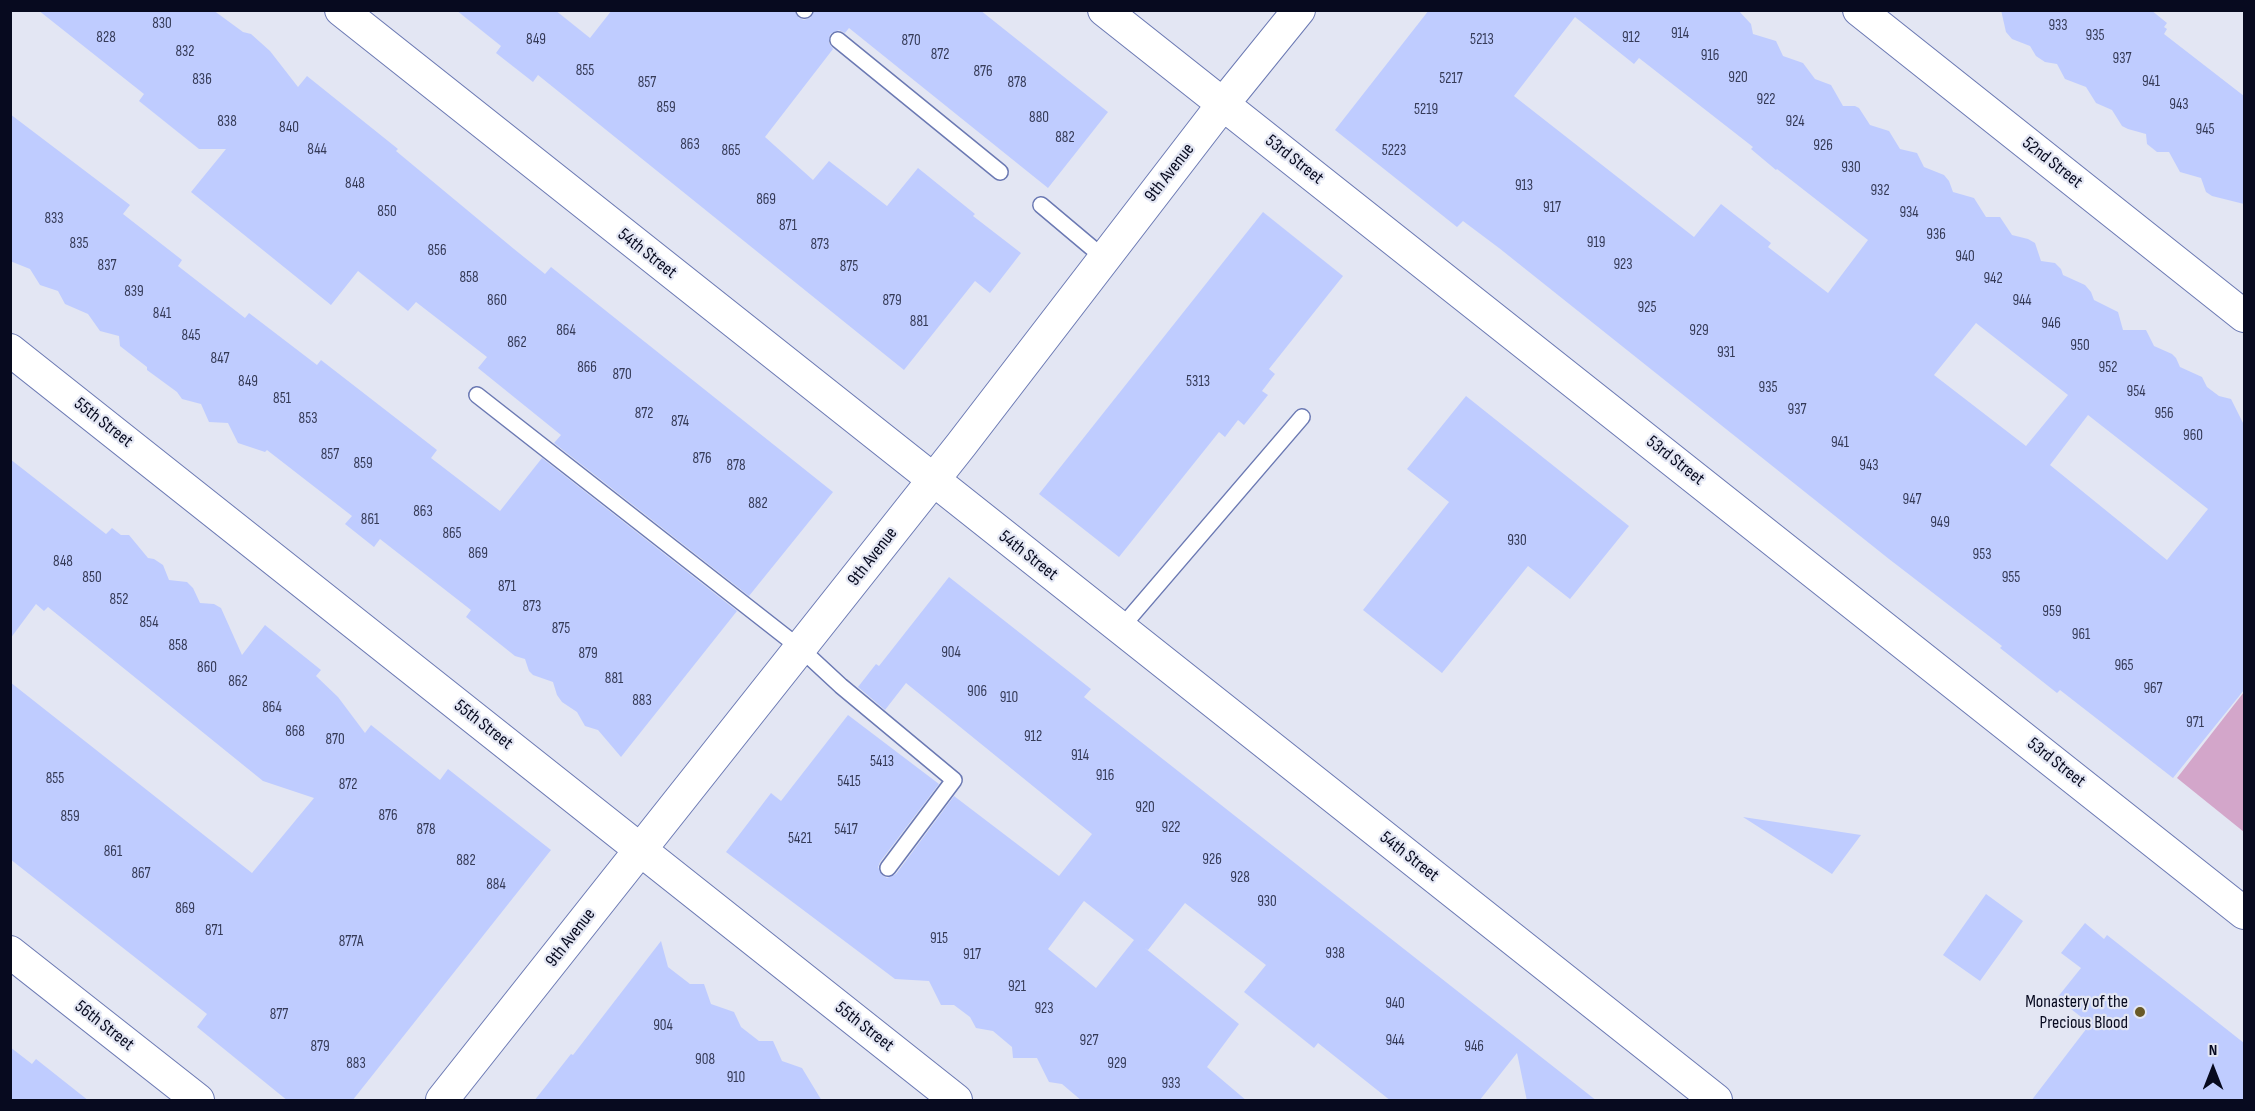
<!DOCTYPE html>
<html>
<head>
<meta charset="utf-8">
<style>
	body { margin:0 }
	#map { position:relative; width:2255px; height:1111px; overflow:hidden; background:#e3e6f3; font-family:"Sofia Sans Condensed",sans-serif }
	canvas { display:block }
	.frame { position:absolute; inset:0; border:12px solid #070a1f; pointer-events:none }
	.north { position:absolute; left:2183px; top:1039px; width:60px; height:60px; -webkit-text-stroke:4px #e3e6f3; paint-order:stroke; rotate:0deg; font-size:16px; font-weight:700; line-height:24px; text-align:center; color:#070a1f }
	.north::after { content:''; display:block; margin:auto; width:21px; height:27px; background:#070a1f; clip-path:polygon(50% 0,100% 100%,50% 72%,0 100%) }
</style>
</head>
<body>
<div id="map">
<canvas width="2255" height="1111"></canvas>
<div class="frame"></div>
<div class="north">N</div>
</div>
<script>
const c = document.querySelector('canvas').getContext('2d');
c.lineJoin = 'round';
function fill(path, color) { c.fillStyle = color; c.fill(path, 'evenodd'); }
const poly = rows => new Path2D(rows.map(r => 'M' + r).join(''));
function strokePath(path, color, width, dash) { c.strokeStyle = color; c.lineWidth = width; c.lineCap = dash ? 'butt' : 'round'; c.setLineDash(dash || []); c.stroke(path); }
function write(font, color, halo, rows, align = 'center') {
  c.font = font + ' "Sofia Sans Condensed",sans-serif'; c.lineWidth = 4.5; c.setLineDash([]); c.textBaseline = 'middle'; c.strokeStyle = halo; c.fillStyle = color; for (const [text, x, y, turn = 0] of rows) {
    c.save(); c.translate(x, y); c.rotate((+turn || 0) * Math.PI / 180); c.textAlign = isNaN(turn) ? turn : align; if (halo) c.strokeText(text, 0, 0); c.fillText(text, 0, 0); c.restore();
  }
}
const green = poly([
	[2244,692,2244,832,2177,778]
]);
const building = poly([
	[38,10,213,10,243,32,251,34,270,51,298,87,307,76,398,149,396,151,514,249,545,274,551,267,833,492,749,596,554,443,561,435,478,368,487,357,416,302,408,311,358,271,331,305,191,192,226,149,199,149,139,101,144,94],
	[456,10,555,10,590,38,612,10,794,10,799,18,804,20,810,18,815,10,980,10,1108,112,1048,188,849,28,845,33,839,30,830,34,829,43,833,49,765,137,813,180,829,161,887,206,918,168,975,214,973,216,1021,253,990,293,975,281,904,370,538,75,533,82,496,53,501,46],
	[1429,10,1738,10,1751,24,1753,34,1776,41,1783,56,1803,63,1815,79,1831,85,1843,106,1855,106,1859,108,1870,125,1889,131,1900,149,1917,153,1924,167,1944,175,1949,181,1953,192,1974,198,1986,217,2000,217,2012,235,2028,239,2035,243,2041,261,2055,263,2061,269,2063,275,2085,285,2091,292,2094,300,2118,312,2123,330,2146,330,2154,346,2172,354,2176,358,2180,367,2202,377,2207,387,2219,396,2231,399,2244,425,2244,690,2173,778,2060,690,2057,693,2000,648,2002,646,1889,559,1499,248,1463,221,1457,227,1335,130],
	[1575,17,1634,64,1639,58,1753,147,1751,149,1776,170,1777,169,1868,240,1828,293,1768,247,1771,243,1721,204,1694,237,1514,96],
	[1976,323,2068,395,2026,446,1934,375],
	[2088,415,2208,509,2167,560,2050,465],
	[2001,10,2151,10,2167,23,2164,27,2167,29,2164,34,2244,96,2244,204,2212,196,2206,192,2201,178,2180,172,2169,152,2157,152,2147,144,2146,134,2128,129,2122,126,2112,110,2096,103,2086,87,2065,79,2057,64,2045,62,2036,56,2030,46,2012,39,2006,32],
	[10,114,130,205,123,214,182,260,178,266,245,318,249,313,317,365,321,360,437,450,431,458,500,511,542,458,737,611,621,757,598,730,585,726,577,712,562,702,557,695,553,682,533,675,529,671,525,659,515,656,466,617,471,610,380,539,374,547,345,524,352,516,267,450,265,452,238,443,228,423,209,422,201,404,182,399,177,392,147,370,147,367,120,346,119,336,100,331,88,314,65,304,58,291,40,285,30,269,10,261],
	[1263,212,1343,276,1269,369,1275,374,1262,391,1268,395,1244,425,1238,420,1225,437,1219,432,1119,557,1039,494],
	[1466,396,1629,526,1570,599,1528,566,1442,673,1363,610,1449,502,1407,469],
	[10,459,106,534,112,528,121,535,129,535,148,558,154,559,163,565,169,580,187,582,193,588,200,603,214,604,221,608,242,655,265,625,321,670,316,676,338,697,365,733,371,725,440,780,448,769,551,850,352,1101,288,1101,197,1027,207,1014,10,859,10,682,252,873,314,798,263,781,48,607,44,611,36,604,10,639],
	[949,577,1091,689,1084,697,1597,1101,1527,1101,1517,1053,1479,1101,1391,1101,1318,1043,1314,1048,1244,992,1266,965,1185,903,1148,950,1145,948,1239,1024,1207,1067,1247,1101,1082,1101,1062,1084,1049,1082,1037,1058,1013,1058,1012,1047,993,1031,976,1028,970,1017,954,1005,941,1005,929,981,895,979,726,852,771,793,781,801,848,715,939,784,880,862,878,867,882,875,887,878,896,874,954,796,1059,876,1092,834,906,683,885,710,858,687,876,664,879,666],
	[1084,901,1134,940,1096,988,1048,949],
	[1743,817,1861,835,1832,874],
	[1986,894,2023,921,1980,981,1943,955],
	[2085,923,2104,939,2107,935,2244,1043,2244,1101,2031,1101,2090,1024,2057,998,2081,968,2061,953],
	[661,941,668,967,690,984,704,984,711,1004,734,1012,741,1027,759,1041,773,1041,782,1061,802,1068,822,1101,534,1101,571,1054,573,1055],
	[10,1047,32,1064,36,1059,89,1101,10,1101]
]);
const lane = poly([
	[804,10,805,10],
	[838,40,1000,172],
	[1041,205,1104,258],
	[477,395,800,648,841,686,954,780,888,868],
	[1120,629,1302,417]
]);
const street = poly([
	[341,10,1716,1100],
	[1104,10,2244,913],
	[1859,10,2244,316],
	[10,350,956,1100],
	[10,952,198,1100],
	[442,1100,961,445,1223,104,1299,10]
]);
const markers = [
	[2140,1012,6,"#685926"]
];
const numberNames = [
	["830",162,24],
	["933",2058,26],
	["914",1680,34],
	["935",2095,36],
	["828",106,38],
	["912",1631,38],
	["849",536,40],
	["5213",1482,40],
	["870",911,41],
	["832",185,52],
	["872",940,55],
	["916",1710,56],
	["937",2122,59],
	["855",585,71],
	["876",983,72],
	["920",1738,78],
	["5217",1451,79],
	["836",202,80],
	["941",2151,82],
	["857",647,83],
	["878",1017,83],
	["922",1766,100],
	["943",2179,105],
	["859",666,108],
	["5219",1426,110],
	["880",1039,118],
	["838",227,122],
	["924",1795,122],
	["840",289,128],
	["945",2205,130],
	["882",1065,138],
	["863",690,145],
	["926",1823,146],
	["844",317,150],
	["865",731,151],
	["5223",1394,151],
	["930",1851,168],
	["848",355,184],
	["913",1524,186],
	["932",1880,191],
	["869",766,200],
	["917",1552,208],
	["850",387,212],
	["934",1909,213],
	["833",54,219],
	["871",788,226],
	["936",1936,235],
	["919",1596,243],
	["835",79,244],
	["873",820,245],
	["856",437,251],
	["940",1965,257],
	["923",1623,265],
	["837",107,266],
	["875",849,267],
	["858",469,278],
	["942",1993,279],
	["839",134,292],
	["860",497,301],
	["879",892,301],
	["944",2022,301],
	["925",1647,308],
	["841",162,314],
	["881",919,322],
	["946",2051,324],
	["864",566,331],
	["929",1699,331],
	["845",191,336],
	["862",517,343],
	["950",2080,346],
	["931",1726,353],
	["847",220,359],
	["866",587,368],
	["952",2108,368],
	["870",622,375],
	["849",248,382],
	["5313",1198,382],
	["935",1768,388],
	["954",2136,392],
	["851",282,399],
	["937",1797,410],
	["872",644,414],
	["956",2164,414],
	["853",308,419],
	["874",680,422],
	["960",2193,436],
	["941",1840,443],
	["857",330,455],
	["876",702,459],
	["859",363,464],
	["878",736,466],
	["943",1869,466],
	["947",1912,500],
	["882",758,504],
	["863",423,512],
	["861",370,520],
	["949",1940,523],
	["865",452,534],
	["930",1517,541],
	["869",478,554],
	["953",1982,555],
	["848",63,562],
	["850",92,578],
	["955",2011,578],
	["871",507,587],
	["852",119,600],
	["873",532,607],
	["959",2052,612],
	["854",149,623],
	["875",561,629],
	["961",2081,635],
	["858",178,646],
	["904",951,653],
	["879",588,654],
	["965",2124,666],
	["860",207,668],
	["881",614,679],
	["862",238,682],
	["967",2153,689],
	["906",977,692],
	["910",1009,698],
	["883",642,701],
	["864",272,708],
	["971",2195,723],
	["868",295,732],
	["912",1033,737],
	["870",335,740],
	["914",1080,756],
	["5413",882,762],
	["916",1105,776],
	["855",55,779],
	["5415",849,782],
	["872",348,785],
	["920",1145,808],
	["876",388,816],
	["859",70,817],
	["922",1171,828],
	["878",426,830],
	["5417",846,830],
	["5421",800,839],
	["861",113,852],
	["926",1212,860],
	["882",466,861],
	["867",141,874],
	["928",1240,878],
	["884",496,885],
	["930",1267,902],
	["869",185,909],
	["871",214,931],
	["915",939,939],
	["877A",351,942],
	["938",1335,954],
	["917",972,955],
	["921",1017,987],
	["940",1395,1004],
	["923",1044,1009],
	["877",279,1015],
	["904",663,1026],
	["927",1089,1041],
	["944",1395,1041],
	["879",320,1047],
	["946",1474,1047],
	["908",705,1060],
	["883",356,1064],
	["929",1117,1064],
	["910",736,1078],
	["933",1171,1084]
];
const streetNames = [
	["53rd Street",1294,160,38],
	["52nd Street",2052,163,38],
	["9th Avenue",1170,173,-52],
	["54th Street",647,254,38],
	["55th Street",103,423,38],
	["53rd Street",1675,461,38],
	["54th Street",1028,556,38],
	["9th Avenue",873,557,-52],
	["55th Street",483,725,38],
	["53rd Street",2056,763,38],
	["54th Street",1409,857,38],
	["9th Avenue",571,938,-52],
	["56th Street",104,1026,38],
	["55th Street",864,1027,38]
];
const poiNames = [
	["Monastery of the",2128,1002],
	["Precious Blood",2128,1023]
];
fill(green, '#d3a6ca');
fill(building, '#bfccff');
strokePath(lane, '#6b79b3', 18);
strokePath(street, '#6b79b3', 34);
strokePath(lane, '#fff', 15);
strokePath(street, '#fff', 32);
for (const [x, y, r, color] of markers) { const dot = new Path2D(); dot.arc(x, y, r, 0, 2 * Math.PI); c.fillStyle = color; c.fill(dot); strokePath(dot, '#e3e6f3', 2); }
write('15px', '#353a57', null, numberNames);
write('18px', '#070a1f', '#e3e6f3', streetNames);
write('18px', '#070a1f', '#e3e6f3', poiNames, 'right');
</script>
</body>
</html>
